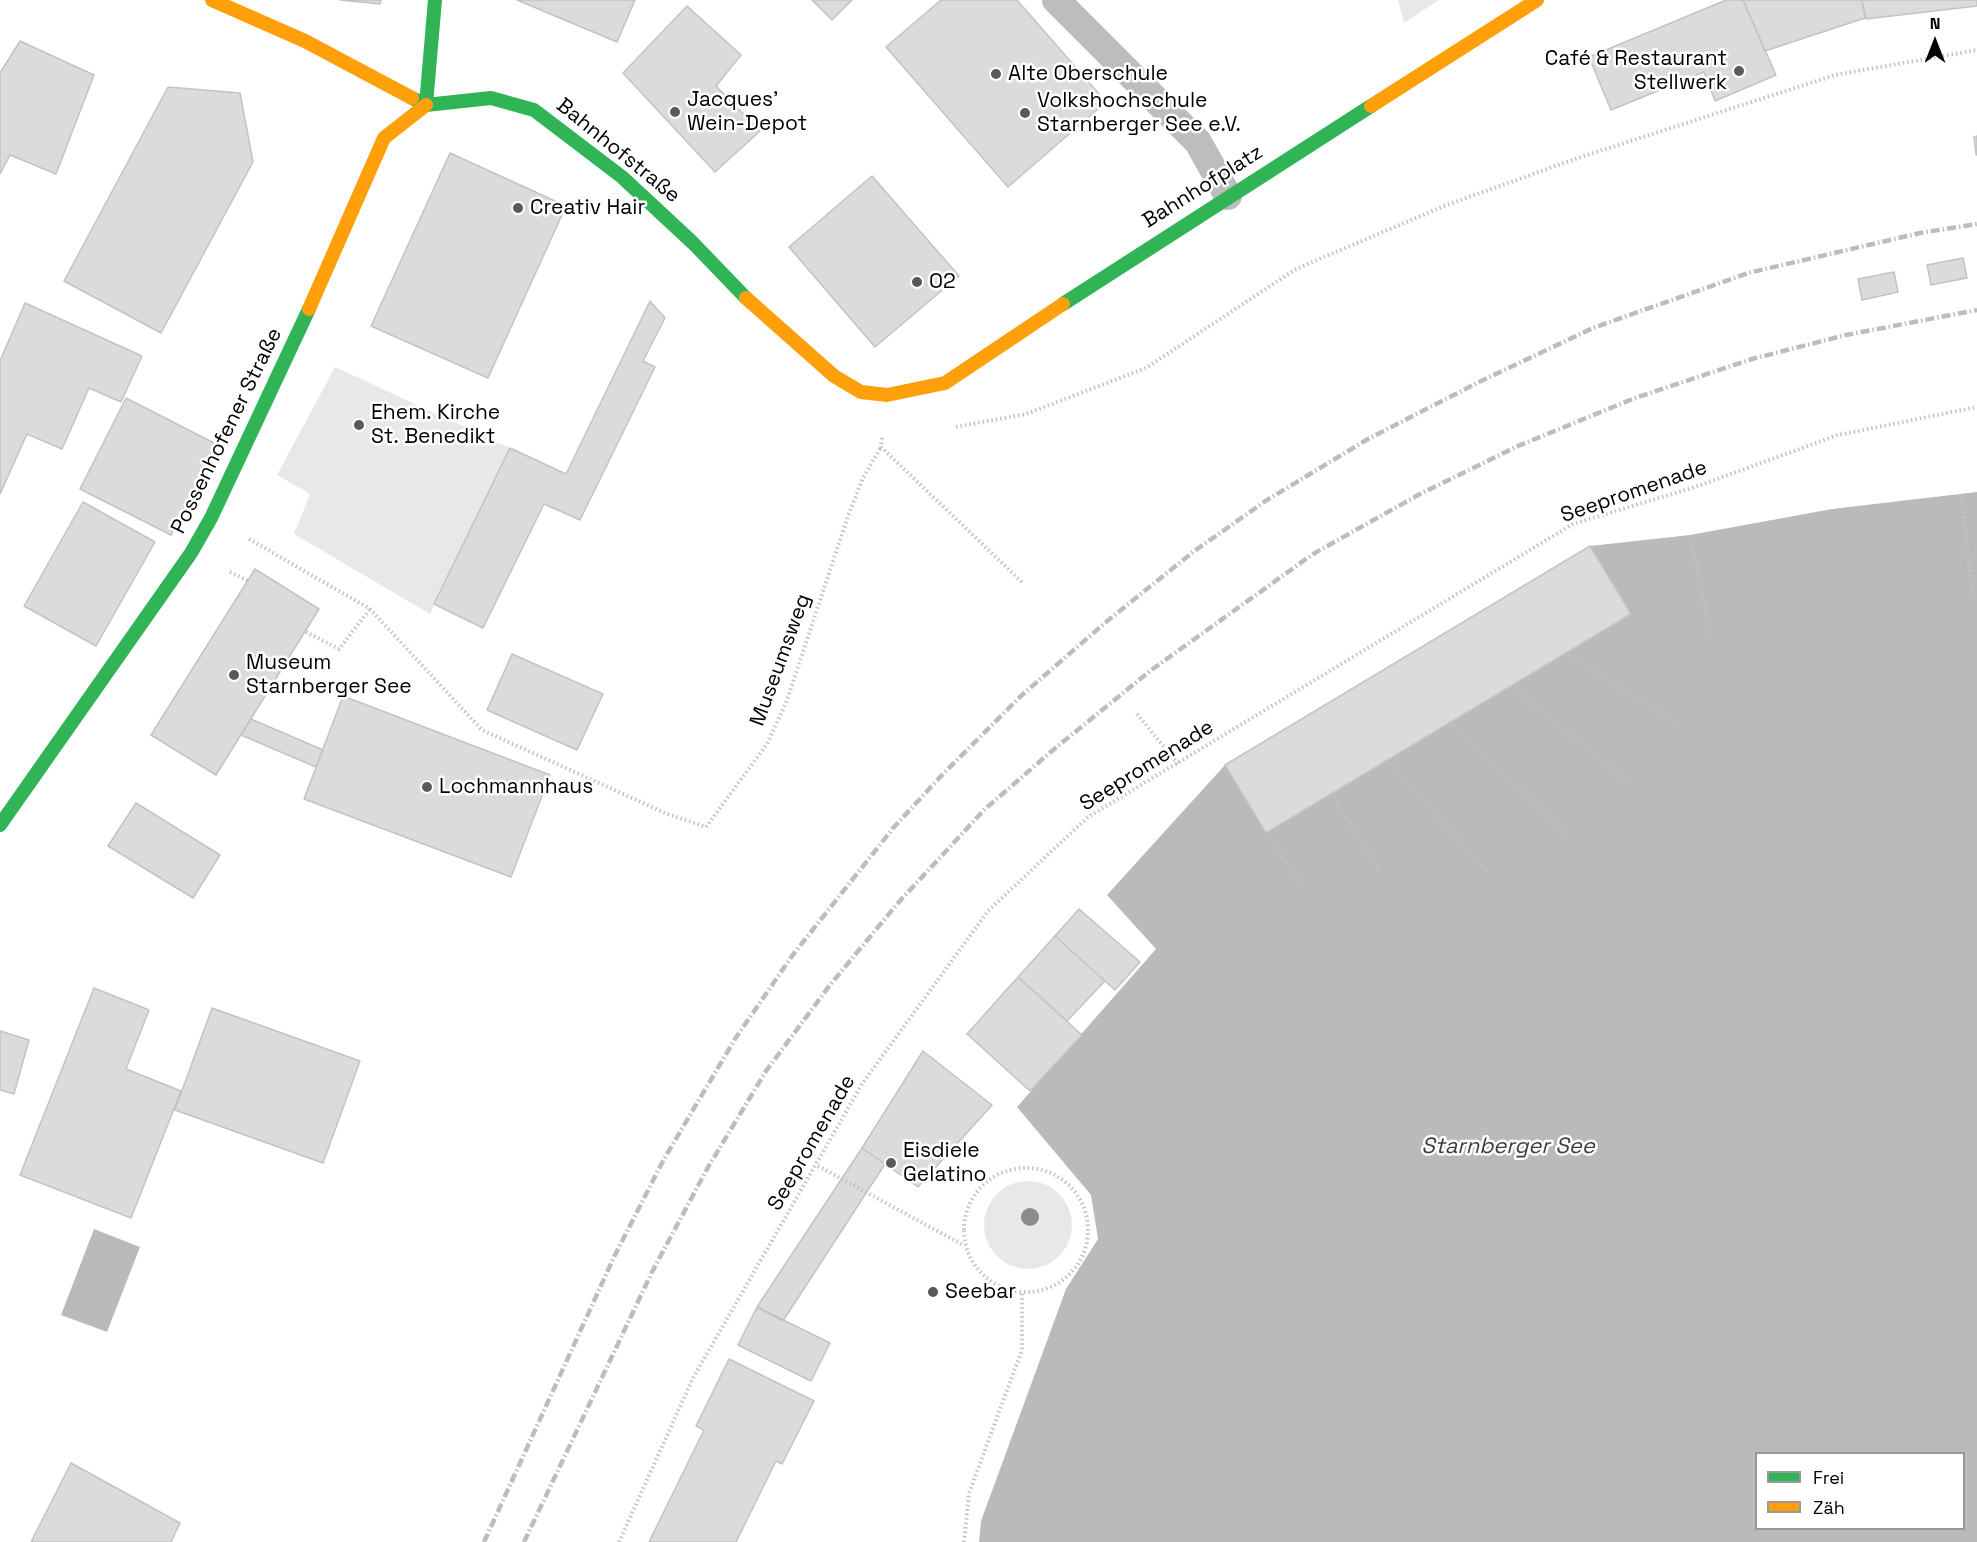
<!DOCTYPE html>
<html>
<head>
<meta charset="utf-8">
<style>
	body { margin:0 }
	#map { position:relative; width:1977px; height:1542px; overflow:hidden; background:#fff; font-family:"Space Grotesk",sans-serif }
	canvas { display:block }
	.legend { position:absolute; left:1755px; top:1452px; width:210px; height:78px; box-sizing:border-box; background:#fff; border:2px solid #999; margin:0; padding:8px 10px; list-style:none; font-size:18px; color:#000 }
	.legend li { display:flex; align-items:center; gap:12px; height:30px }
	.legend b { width:30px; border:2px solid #999 }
	.north { position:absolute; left:1905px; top:12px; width:60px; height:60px; -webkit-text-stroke:4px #fff; paint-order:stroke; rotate:0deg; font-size:16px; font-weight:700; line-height:24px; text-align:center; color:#000 }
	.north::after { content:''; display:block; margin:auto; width:21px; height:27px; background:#000; clip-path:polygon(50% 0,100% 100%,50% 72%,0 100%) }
</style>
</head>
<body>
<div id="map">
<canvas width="1977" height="1542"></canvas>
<ul class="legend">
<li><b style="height:8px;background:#30b455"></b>Frei</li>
<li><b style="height:8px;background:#ff9f0a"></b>Zäh</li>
</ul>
<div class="north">N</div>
</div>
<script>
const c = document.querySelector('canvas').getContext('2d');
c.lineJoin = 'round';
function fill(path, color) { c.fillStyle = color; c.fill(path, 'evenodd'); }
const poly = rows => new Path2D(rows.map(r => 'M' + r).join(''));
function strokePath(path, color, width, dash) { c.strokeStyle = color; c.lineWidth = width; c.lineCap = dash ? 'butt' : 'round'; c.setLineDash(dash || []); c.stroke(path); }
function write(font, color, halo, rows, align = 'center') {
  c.font = font + ' "Space Grotesk",sans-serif'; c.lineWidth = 5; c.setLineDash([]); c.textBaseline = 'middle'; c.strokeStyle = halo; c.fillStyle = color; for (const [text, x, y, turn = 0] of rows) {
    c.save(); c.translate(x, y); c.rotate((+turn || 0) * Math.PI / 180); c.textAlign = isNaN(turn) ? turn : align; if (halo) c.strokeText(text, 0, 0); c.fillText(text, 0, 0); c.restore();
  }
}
const green = poly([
	[1398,0,1439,0,1404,23],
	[335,367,510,448,430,614,294,534,310,494,277,475],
	'984 1225a44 44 0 1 1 88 0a44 44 0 1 1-88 0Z'
]);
const water = poly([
	[1977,492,1977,1542,979,1542,981,1521,1066,1289,1098,1239,1091,1195,1017,1107,1156,949,1107,895,1225,765,1266,833,1630,614,1590,546,1690,535,1832,509],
	[1756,1454,1964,1454,1964,1528,1756,1528],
	[94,1229,140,1247,107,1332,61,1315]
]);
const building = poly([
	[340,0,381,0,380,4,340,0],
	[517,0,635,0,617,42,517,0],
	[812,0,852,0,832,20,812,0],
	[941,0,1017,0,1106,102,1008,187,886,47,941,0],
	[1726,0,1743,0,1776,75,1715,101,1704,72,1611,110,1589,57,1726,0],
	[1743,0,1862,0,1865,18,1765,51,1743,0],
	[1862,0,1977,0,1977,6,1866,19,1862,0],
	[687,6,741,55,716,86,760,131,715,172,623,73,687,6],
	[20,41,94,75,56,174,10,155,0,174,0,73,20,41],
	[168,87,240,93,253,162,161,333,64,281,168,87],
	[1977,136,1977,155,1976,155,1974,137,1977,136],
	[450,153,566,206,488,378,371,326,450,153],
	[872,176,959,276,875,347,789,247,872,176],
	[1963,258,1967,278,1931,285,1927,265,1963,258],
	[1894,272,1898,292,1862,300,1858,279,1894,272],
	[650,301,665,318,643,361,655,367,580,520,544,504,483,628,434,604,510,448,566,474,650,301],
	[25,303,142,356,121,402,89,388,62,449,27,434,0,494,0,361,25,303],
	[126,398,216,444,171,535,80,489,126,398],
	[83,502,155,542,96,646,24,606,83,502],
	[1590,546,1631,614,1266,833,1225,765,1590,546],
	[255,569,319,609,216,775,151,735,255,569],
	[512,654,603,694,577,750,487,710,512,654],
	[343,696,550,775,511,877,304,799,343,696],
	[251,719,323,750,316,767,241,735,251,719],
	[136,803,220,855,193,898,108,846,136,803],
	[1079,909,1140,962,1115,990,1055,936,1079,909],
	[1055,936,1105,981,1067,1021,1018,977,1055,936],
	[1018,977,1082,1035,1030,1091,967,1034,1018,977],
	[94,988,149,1010,126,1069,181,1091,131,1218,20,1175,94,988],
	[212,1008,360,1061,323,1163,175,1110,212,1008],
	[0,1031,29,1040,14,1094,0,1090,0,1031],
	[923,1051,992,1105,918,1187,862,1148,923,1051],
	[862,1148,885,1164,783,1321,757,1307,862,1148],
	[757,1307,830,1343,811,1381,738,1345,757,1307],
	[729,1359,814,1401,782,1464,776,1461,736,1542,649,1542,704,1430,696,1426,729,1359],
	[71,1463,180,1523,171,1542,31,1542,71,1463]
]);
const path = poly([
	[956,427,1026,414,1146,368,1296,269,1444,206,1578,158,1835,75,1977,50],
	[882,438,881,447,1024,584],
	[1961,494,1973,597],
	[1690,535,1711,636],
	[249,539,370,609,482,730,665,813,706,827,767,744,786,703,848,516,863,478,881,447],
	[230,572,248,581],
	[306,632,339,649,370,609],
	[1565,653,1678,724],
	[1510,686,1629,782],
	[1137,714,1178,764],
	[1449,722,1567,835],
	[1388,760,1490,875],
	[1331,793,1381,874],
	[1266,833,1303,887],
	[818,1166,963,1245],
	'964 1230a62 62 0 1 1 124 0a62 62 0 1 1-124 0Z',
	[619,1542,693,1378,862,1084,988,911,1088,817,1573,524,1695,487,1838,435,1977,407],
	[964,1542,969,1493,1022,1350,1022,1292]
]);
const lane = poly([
	[1056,0,1198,142,1228,196]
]);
const fast = poly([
	[412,98,426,105,491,98,534,110,622,177,693,243,746,298],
	[426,105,435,0],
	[1063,304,1371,106],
	[0,825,191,553,211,518,309,309]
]);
const slow = poly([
	[212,0,305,41,412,98],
	[1371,106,1537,0],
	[746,298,834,376,861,392,887,395,945,383,1063,304],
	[309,309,384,138,426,105]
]);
const rail = poly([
	[484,1542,614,1257,664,1159,735,1039,792,956,894,827,942,775,1022,695,1106,622,1193,552,1267,500,1368,439,1479,382,1593,328,1748,273,1920,233,1977,224],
	[524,1542,652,1272,707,1169,766,1071,830,985,898,903,984,810,1053,750,1150,671,1313,554,1420,494,1518,446,1635,398,1752,359,1846,335,1977,310]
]);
const trees = [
	[1030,1217]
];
const markers = [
	[1739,71,6,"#595959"],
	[996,74,6,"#595959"],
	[675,112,6,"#595959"],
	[1025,113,6,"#595959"],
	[518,208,6,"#595959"],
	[917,282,6,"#595959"],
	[359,425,6,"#595959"],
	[234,675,6,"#595959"],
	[427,787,6,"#595959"],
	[891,1163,6,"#595959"],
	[933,1292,6,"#595959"]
];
const poiNames = [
	["Café & Restaurant",1727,59,"right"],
	["Stellwerk",1727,83,"right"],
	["Alte Oberschule",1008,74],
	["Jacques’",687,100],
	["Wein-Depot",687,124],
	["Volkshochschule",1037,101],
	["Starnberger See e.V.",1037,125],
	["Creativ Hair",530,208],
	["O2",929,282],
	["Ehem. Kirche",371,413],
	["St. Benedikt",371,437],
	["Museum",246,663],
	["Starnberger See",246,687],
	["Lochmannhaus",439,787],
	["Eisdiele",903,1151],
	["Gelatino",903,1175],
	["Seebar",945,1292]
];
const streetNames = [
	["Bahnhofstraße",618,151,39],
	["Bahnhofplatz",1203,187,-32],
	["Possenhofener Straße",227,431,-64],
	["Seepromenade",1634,492,-19],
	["Museumsweg",781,660,-70],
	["Seepromenade",1147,766,-32],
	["Seepromenade",812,1143,-60]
];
const waterNames = [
	["Starnberger See",1508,1147]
];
fill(green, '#e8e8e8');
fill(water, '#bababa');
fill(building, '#dbdbdb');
strokePath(building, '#c3c3c3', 1.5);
strokePath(path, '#c2c2c2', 4, [1.5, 3]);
strokePath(lane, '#bdbdbd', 28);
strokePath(fast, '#30b455', 14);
strokePath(slow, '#ff9f0a', 14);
strokePath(rail, '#bdbdbd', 4.5, [9, 3, 1.5, 3]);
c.fillStyle = '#8b8b8b';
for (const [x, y] of trees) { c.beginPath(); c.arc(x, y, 9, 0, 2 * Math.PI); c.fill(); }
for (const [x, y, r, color] of markers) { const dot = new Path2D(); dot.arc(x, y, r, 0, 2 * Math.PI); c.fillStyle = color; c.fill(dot); strokePath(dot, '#fff', 2); }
write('21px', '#000', '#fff', poiNames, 'left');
write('21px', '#000', '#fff', streetNames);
write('italic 22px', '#3d3d3d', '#fff', waterNames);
</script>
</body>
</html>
